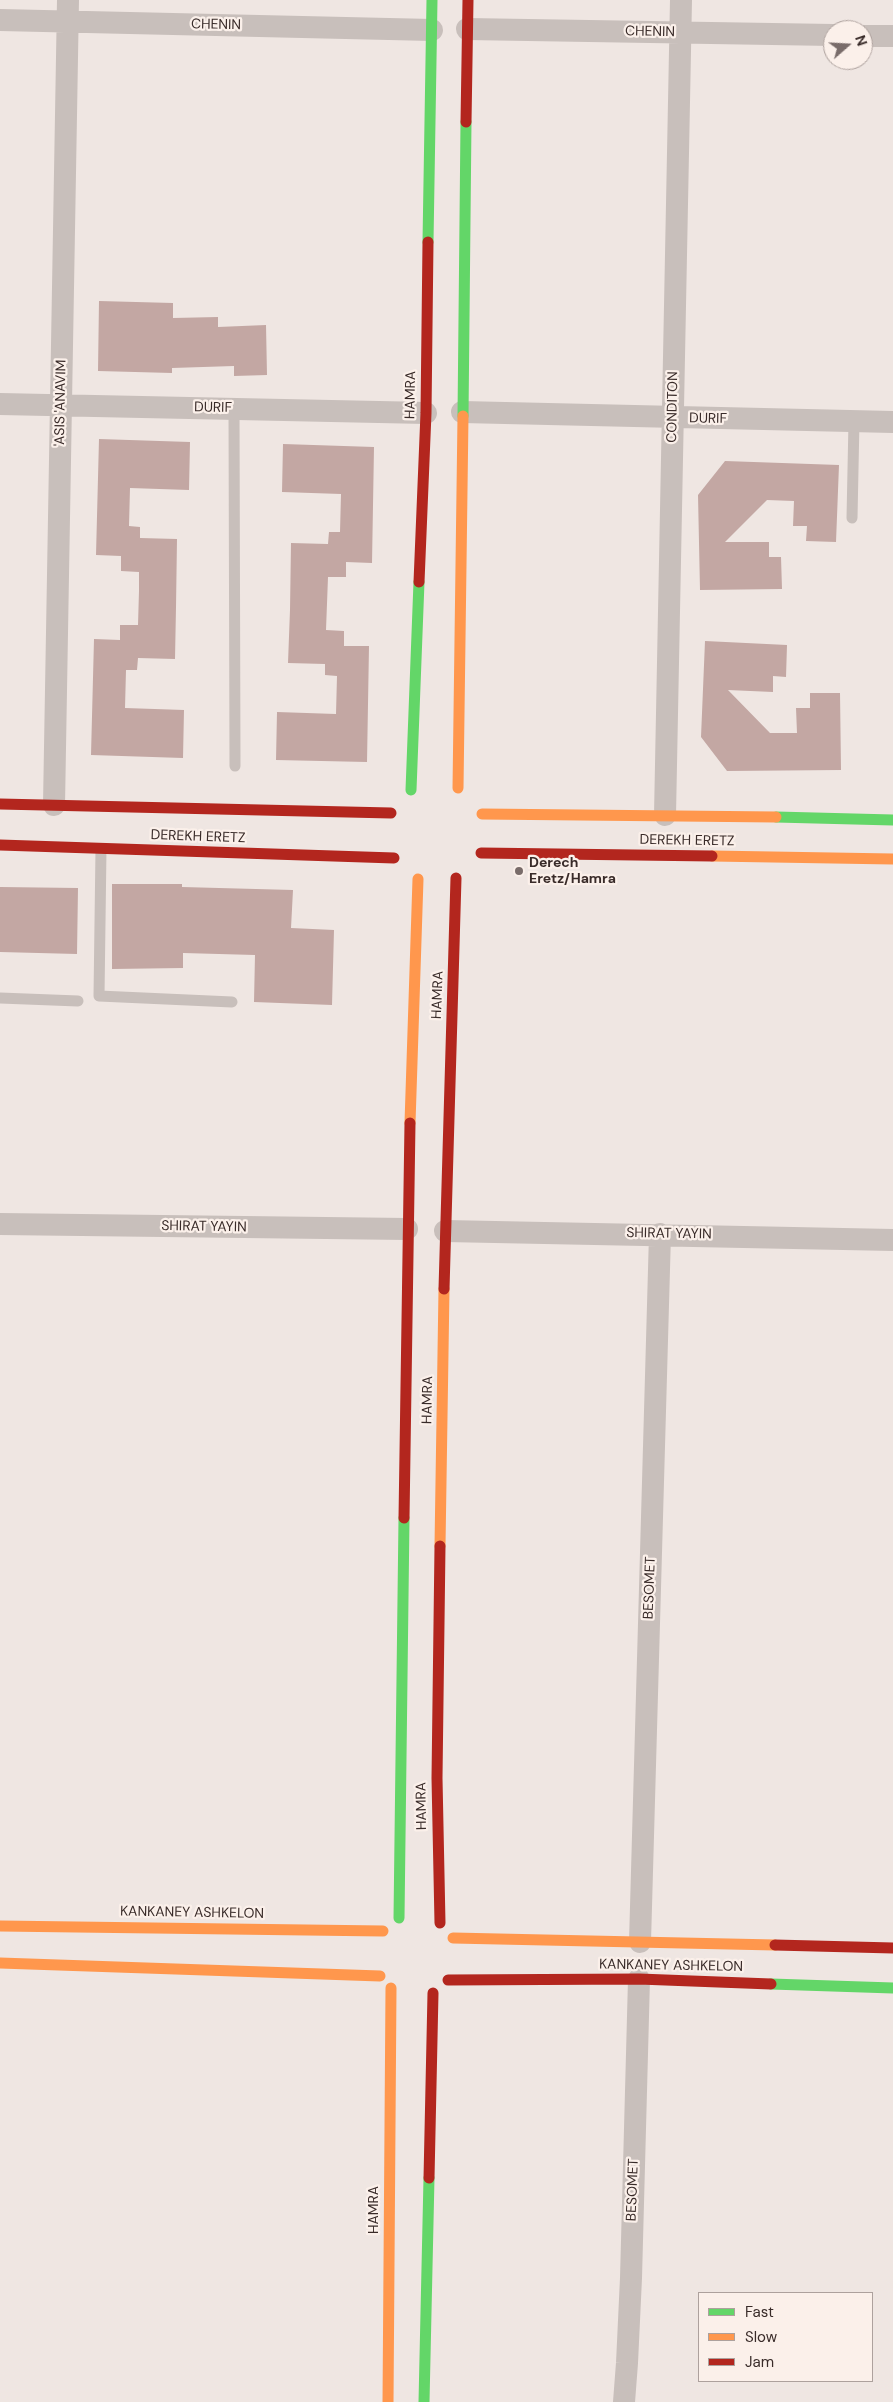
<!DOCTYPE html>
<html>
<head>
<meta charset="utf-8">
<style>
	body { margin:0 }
	#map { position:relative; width:893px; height:2402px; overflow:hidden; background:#efe6e2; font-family:"DM Sans",sans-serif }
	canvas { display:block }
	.legend { position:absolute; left:698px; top:2292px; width:175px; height:90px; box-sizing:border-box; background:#fbf0ea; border:1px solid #ada19d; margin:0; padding:6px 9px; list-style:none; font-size:15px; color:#392b29 }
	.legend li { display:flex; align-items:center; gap:10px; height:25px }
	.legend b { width:25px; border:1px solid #ada19d }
	.north { position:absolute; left:823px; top:20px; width:50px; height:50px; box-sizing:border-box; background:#fbf0ea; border:1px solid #ada19d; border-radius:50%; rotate:71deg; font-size:14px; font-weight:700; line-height:20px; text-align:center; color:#392b29 }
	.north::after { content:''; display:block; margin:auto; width:18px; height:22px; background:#796c6a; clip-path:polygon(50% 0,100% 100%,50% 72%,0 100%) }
</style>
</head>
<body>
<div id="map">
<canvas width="893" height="2402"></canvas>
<ul class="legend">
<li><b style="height:6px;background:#63d668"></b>Fast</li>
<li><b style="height:6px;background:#ff974d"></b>Slow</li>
<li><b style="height:6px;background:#b3261e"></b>Jam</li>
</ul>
<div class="north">N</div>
</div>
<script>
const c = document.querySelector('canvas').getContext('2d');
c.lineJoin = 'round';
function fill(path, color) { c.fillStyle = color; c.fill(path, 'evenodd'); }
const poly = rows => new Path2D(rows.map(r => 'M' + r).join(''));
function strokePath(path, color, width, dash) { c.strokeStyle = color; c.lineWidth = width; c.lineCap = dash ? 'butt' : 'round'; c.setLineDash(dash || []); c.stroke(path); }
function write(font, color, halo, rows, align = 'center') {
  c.font = font + ' "DM Sans",sans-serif'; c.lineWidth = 4.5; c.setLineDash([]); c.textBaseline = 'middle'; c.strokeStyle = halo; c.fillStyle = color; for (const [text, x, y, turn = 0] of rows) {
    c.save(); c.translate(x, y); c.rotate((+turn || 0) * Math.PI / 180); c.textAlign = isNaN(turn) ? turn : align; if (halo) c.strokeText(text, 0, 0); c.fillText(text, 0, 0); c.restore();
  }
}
const building = poly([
	[99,301,173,303,173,318,218,317,218,327,266,325,267,375,234,376,234,366,172,368,172,373,98,371],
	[99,439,190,442,189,490,130,488,129,526,140,527,140,538,177,539,176,607,175,659,138,658,137,670,126,670,125,708,184,710,183,758,91,755,94,639,120,640,120,625,138,625,139,591,139,572,121,571,121,556,96,555],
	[283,444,374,447,372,563,346,562,346,577,328,577,326,630,344,631,344,646,369,646,367,762,276,760,277,712,336,714,337,676,325,675,325,664,288,663,290,610,291,543,328,544,329,532,340,532,341,494,282,492],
	[725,461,839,465,836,542,806,541,807,526,793,526,794,501,767,500,725,542,769,542,769,557,781,557,782,589,700,590,698,495],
	[705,641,787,645,786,677,773,676,773,692,728,690,770,733,797,733,796,708,810,708,810,693,840,693,841,770,727,771,701,737],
	[112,884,182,884,182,887,293,890,291,928,334,930,332,1005,254,1002,255,955,183,953,183,968,112,969],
	[0,887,78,888,77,954,0,952]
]);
const lane = poly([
	[234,409,235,766],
	[852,518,854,421],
	[101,849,99,996,232,1002],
	[0,998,78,1001]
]);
const street = poly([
	[0,20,432,30],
	[467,29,833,35],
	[863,36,893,36],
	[0,404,426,413],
	[462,412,893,422],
	[54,805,68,0],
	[665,815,681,0],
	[0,1224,407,1229],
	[445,1231,893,1240],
	[640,1942,660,1234],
	[624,2402,627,2363,631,2278,639,1979]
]);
const fast = poly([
	[428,242,432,0],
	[463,416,466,122],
	[411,790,419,582],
	[776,817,893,820],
	[399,1918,404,1518],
	[771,1984,893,1988],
	[424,2402,429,2178]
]);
const slow = poly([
	[458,788,463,416],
	[482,814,776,817],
	[712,856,893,859],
	[410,1123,418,879],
	[440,1546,444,1289],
	[0,1926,383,1931],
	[453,1938,775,1945],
	[0,1963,380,1976],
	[388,2402,391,1988]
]);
const jam = poly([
	[466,122,468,0],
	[419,582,426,413,428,242],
	[0,804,391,813],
	[0,845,394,858],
	[481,853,712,856],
	[444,1289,456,878],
	[404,1518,410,1123],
	[440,1923,437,1778,440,1546],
	[775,1945,893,1948],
	[448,1980,639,1979,771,1984],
	[429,2178,433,1993]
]);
const markers = [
	[519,871,5,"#796c6a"]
];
const streetNames = [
	["CHENIN",216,25,1],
	["CHENIN",650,32,1],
	["HAMRA",411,395,-89],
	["'ASIS 'ANAVIM",61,403,-89],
	["CONDITON",673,407,-89],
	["DURIF",213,408,1],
	["DURIF",708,419,1],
	["DEREKH ERETZ",198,837,2],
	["DEREKH ERETZ",687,841,1],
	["HAMRA",438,995,-88],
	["SHIRAT YAYIN",204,1227,1],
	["SHIRAT YAYIN",669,1234,1],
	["HAMRA",428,1400,-89],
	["BESOMET",650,1588,-88],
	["HAMRA",422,1806,-91],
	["KANKANEY ASHKELON",192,1913,1],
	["KANKANEY ASHKELON",671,1966,1],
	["BESOMET",633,2190,-88],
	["HAMRA",374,2210,-90]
];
const poiNames = [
	["Derech",529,863],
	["Eretz/Hamra",529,879]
];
fill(building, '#c3a7a3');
strokePath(lane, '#c8bfbb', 11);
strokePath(street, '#c8bfbb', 22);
strokePath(fast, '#63d668', 11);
strokePath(slow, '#ff974d', 11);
strokePath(jam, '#b3261e', 11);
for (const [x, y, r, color] of markers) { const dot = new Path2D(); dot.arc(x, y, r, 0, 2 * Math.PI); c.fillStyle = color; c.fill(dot); strokePath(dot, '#fbf0ea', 2); }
write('14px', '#392b29', '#fbf0ea', streetNames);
write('bold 14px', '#392b29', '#fbf0ea', poiNames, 'left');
</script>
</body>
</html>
